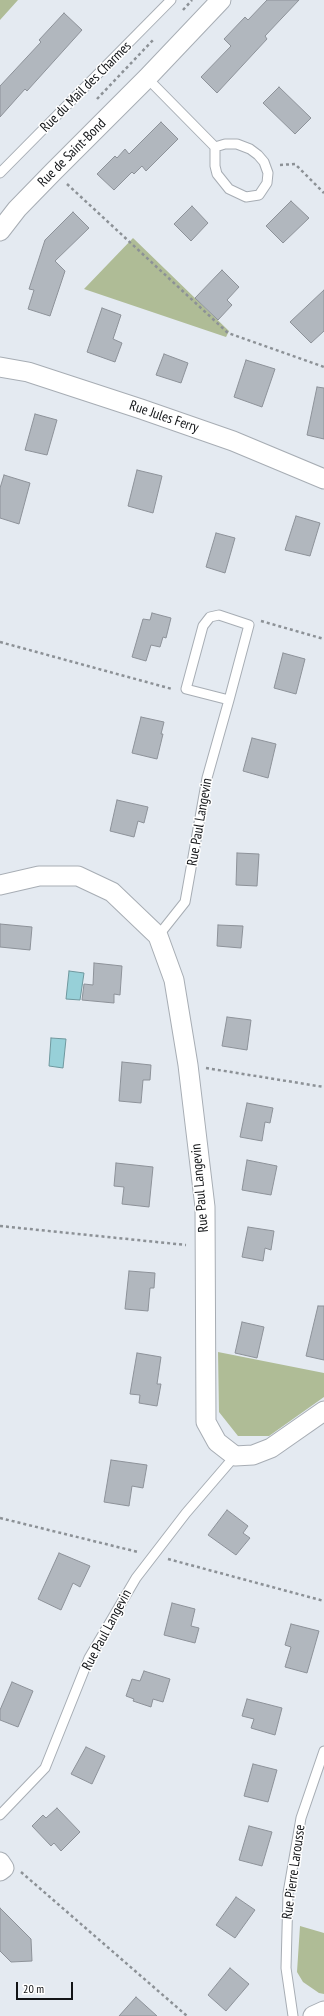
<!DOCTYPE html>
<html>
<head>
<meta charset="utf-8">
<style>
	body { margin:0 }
	#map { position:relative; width:324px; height:2016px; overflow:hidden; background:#e4eaf1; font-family:"PT Sans Narrow",sans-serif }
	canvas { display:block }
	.scale { position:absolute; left:16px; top:1982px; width:57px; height:18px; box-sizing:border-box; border:2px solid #121417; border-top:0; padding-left:5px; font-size:12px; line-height:14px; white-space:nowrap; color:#121417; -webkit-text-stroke:3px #fff; paint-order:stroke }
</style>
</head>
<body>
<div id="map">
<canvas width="324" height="2016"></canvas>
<div class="scale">20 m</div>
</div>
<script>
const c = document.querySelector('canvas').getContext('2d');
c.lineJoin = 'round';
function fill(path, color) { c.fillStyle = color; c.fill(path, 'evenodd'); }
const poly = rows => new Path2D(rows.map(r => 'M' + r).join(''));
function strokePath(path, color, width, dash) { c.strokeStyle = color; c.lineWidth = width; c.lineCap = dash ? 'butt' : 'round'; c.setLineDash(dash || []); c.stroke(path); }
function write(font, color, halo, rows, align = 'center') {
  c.font = font + ' "PT Sans Narrow",sans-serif'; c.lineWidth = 3; c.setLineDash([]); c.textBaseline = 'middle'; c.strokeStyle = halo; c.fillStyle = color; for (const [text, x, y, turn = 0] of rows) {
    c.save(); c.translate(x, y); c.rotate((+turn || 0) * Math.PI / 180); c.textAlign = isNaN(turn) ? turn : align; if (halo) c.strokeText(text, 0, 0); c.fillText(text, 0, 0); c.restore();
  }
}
const green = poly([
	[0,0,18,0,0,20],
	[133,238,229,331,226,337,84,289],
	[218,1352,324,1373,324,1397,269,1436,238,1436,219,1412],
	[300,1926,324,1933,324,1994,319,1993,303,1982,297,1972]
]);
const water = poly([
	[69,971,84,973,80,1000,66,999,69,971],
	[51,1038,66,1039,63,1068,49,1066,51,1038]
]);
const building = poly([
	[267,0,299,0,265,36,267,39,217,93,201,77,231,46,224,39,245,17,248,20,267,0],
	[64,13,82,30,27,91,25,89,0,117,0,86,41,42,39,40,64,13],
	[279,87,311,118,295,134,263,103,279,87],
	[161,122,178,139,146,171,142,166,134,174,132,172,114,190,97,174,115,156,117,158,125,149,129,154,161,122],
	[291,201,309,218,283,243,266,226,291,201],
	[192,206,208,223,191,241,174,224,192,206],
	[73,212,89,228,55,261,65,271,50,316,28,309,34,290,29,289,45,240,73,212],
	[222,270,239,287,227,300,232,305,218,320,195,298,222,270],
	[324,290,324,331,311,343,290,322,324,290],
	[102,308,121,315,113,339,122,343,115,362,87,352,102,308],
	[164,354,188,363,181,383,156,375,164,354],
	[246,360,275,369,262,407,234,397,246,360],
	[317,387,324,388,324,439,307,435,317,387],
	[35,414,57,420,47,455,25,450,35,414],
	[137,470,162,476,153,513,128,506,137,470],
	[4,475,30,483,19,524,0,518,0,488,4,475],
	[296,516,320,523,310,556,285,550,296,516],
	[216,533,235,538,225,573,206,567,216,533],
	[152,613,171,618,166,638,163,637,160,647,151,645,146,661,132,657,143,619,150,620,152,613],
	[283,653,305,659,296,694,274,688,283,653],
	[141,717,164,722,161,734,163,734,157,759,132,753,141,717],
	[252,738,276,744,268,778,243,771,252,738],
	[117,800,148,807,144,823,138,821,134,837,110,831,117,800],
	[237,853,259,854,257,886,236,885,237,853],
	[0,924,32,927,30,950,0,947,0,924],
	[218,925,243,926,241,948,217,946,218,925],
	[94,963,122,966,120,995,114,994,114,1003,82,1000,84,984,93,985,94,963],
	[227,1017,251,1020,247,1050,222,1046,227,1017],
	[122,1062,151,1065,150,1080,143,1080,141,1103,119,1101,122,1062],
	[247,1103,273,1108,270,1123,265,1122,262,1141,240,1137,247,1103],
	[247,1160,277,1166,271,1195,242,1190,247,1160],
	[116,1163,153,1167,149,1207,122,1204,124,1187,114,1186,116,1163],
	[248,1227,274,1231,271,1250,265,1248,263,1261,242,1257,248,1227],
	[129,1271,155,1273,154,1288,150,1288,148,1311,125,1309,129,1271],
	[318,1306,324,1306,324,1360,306,1356,318,1306],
	[242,1322,264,1327,257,1358,235,1353,242,1322],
	[137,1353,161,1357,157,1384,161,1384,157,1406,139,1403,140,1395,130,1394,137,1353],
	[111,1460,147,1465,143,1488,132,1486,129,1506,104,1502,111,1460],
	[227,1510,248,1526,243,1533,250,1538,236,1555,208,1535,227,1510],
	[59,1553,90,1566,80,1587,73,1583,61,1610,38,1599,59,1553],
	[172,1603,195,1609,191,1626,199,1628,195,1643,164,1635,172,1603],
	[291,1624,319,1631,307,1673,285,1667,291,1647,285,1645,291,1624],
	[144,1671,170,1679,163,1702,153,1699,151,1707,133,1701,134,1699,126,1696,132,1679,140,1681,144,1671],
	[12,1682,33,1691,18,1727,0,1720,0,1710,12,1682],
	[247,1699,282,1708,275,1735,251,1728,254,1719,242,1716,247,1699],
	[86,1747,105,1756,92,1784,71,1774,86,1747],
	[253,1764,277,1770,268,1802,244,1796,253,1764],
	[57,1808,80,1832,61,1851,54,1843,51,1846,32,1826,43,1815,46,1818,57,1808],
	[249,1826,272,1832,262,1866,239,1860,249,1826],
	[236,1897,255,1910,235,1938,216,1925,236,1897],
	[0,1908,31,1939,32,1961,11,1962,0,1951,0,1908],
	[230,1968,249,1984,226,2011,208,1995,230,1968],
	[136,1997,157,2016,119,2016,136,1997]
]);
const path = poly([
	[183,10,192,0],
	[97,99,154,39],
	[280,165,295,164,324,193],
	[67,184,228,333,324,367],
	[261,621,324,639],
	[0,642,172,689],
	[206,1068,324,1087],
	[0,1226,186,1245],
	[0,1518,138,1552],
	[168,1559,324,1601],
	[21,1872,187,2016]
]);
const lane = poly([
	[147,78,215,147,215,166,217,174,229,189,246,197,259,195,267,183,268,173,264,162,258,155,250,149,237,144,225,144,215,147],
	[0,173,171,0],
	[158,936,185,902,207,778,229,700,249,625,219,615,210,617,203,626,186,689,229,700],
	[0,1815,45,1768,89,1658,136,1578,186,1513,235,1456],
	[293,2016,286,1968,288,1893,301,1818,324,1751]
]);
const street = poly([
	[0,231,17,209,53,172,147,78,221,0],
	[0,367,28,372,141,409,233,441,324,479],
	[0,885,39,876,78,876,112,892,158,936,174,980,188,1065,205,1207,206,1422,217,1442,235,1456,253,1455,271,1448,324,1411],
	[0,1862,4,1868,0,1871],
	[313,2016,324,2011]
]);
const streetNames = [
	["Rue du Mail des Charmes",86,87,-45],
	["Rue de Saint-Bond",72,153,-45],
	["Rue Jules Ferry",164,417,19],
	["Rue Paul Langevin",200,822,-80],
	["Rue Paul Langevin",200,1188,-95],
	["Rue Paul Langevin",107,1630,-62],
	["Rue Pierre Larousse",294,1872,-82]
];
fill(green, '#afbc96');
fill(water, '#97d0d8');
strokePath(water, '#6f989e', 1);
fill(building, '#b1b7be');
strokePath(building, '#8d9299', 1);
strokePath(lane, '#a7adb4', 11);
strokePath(street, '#a7adb4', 21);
strokePath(path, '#8c9196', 2.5, [3, 3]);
strokePath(lane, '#fff', 9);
strokePath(street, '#fff', 19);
write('14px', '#121417', '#fff', streetNames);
</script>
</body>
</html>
